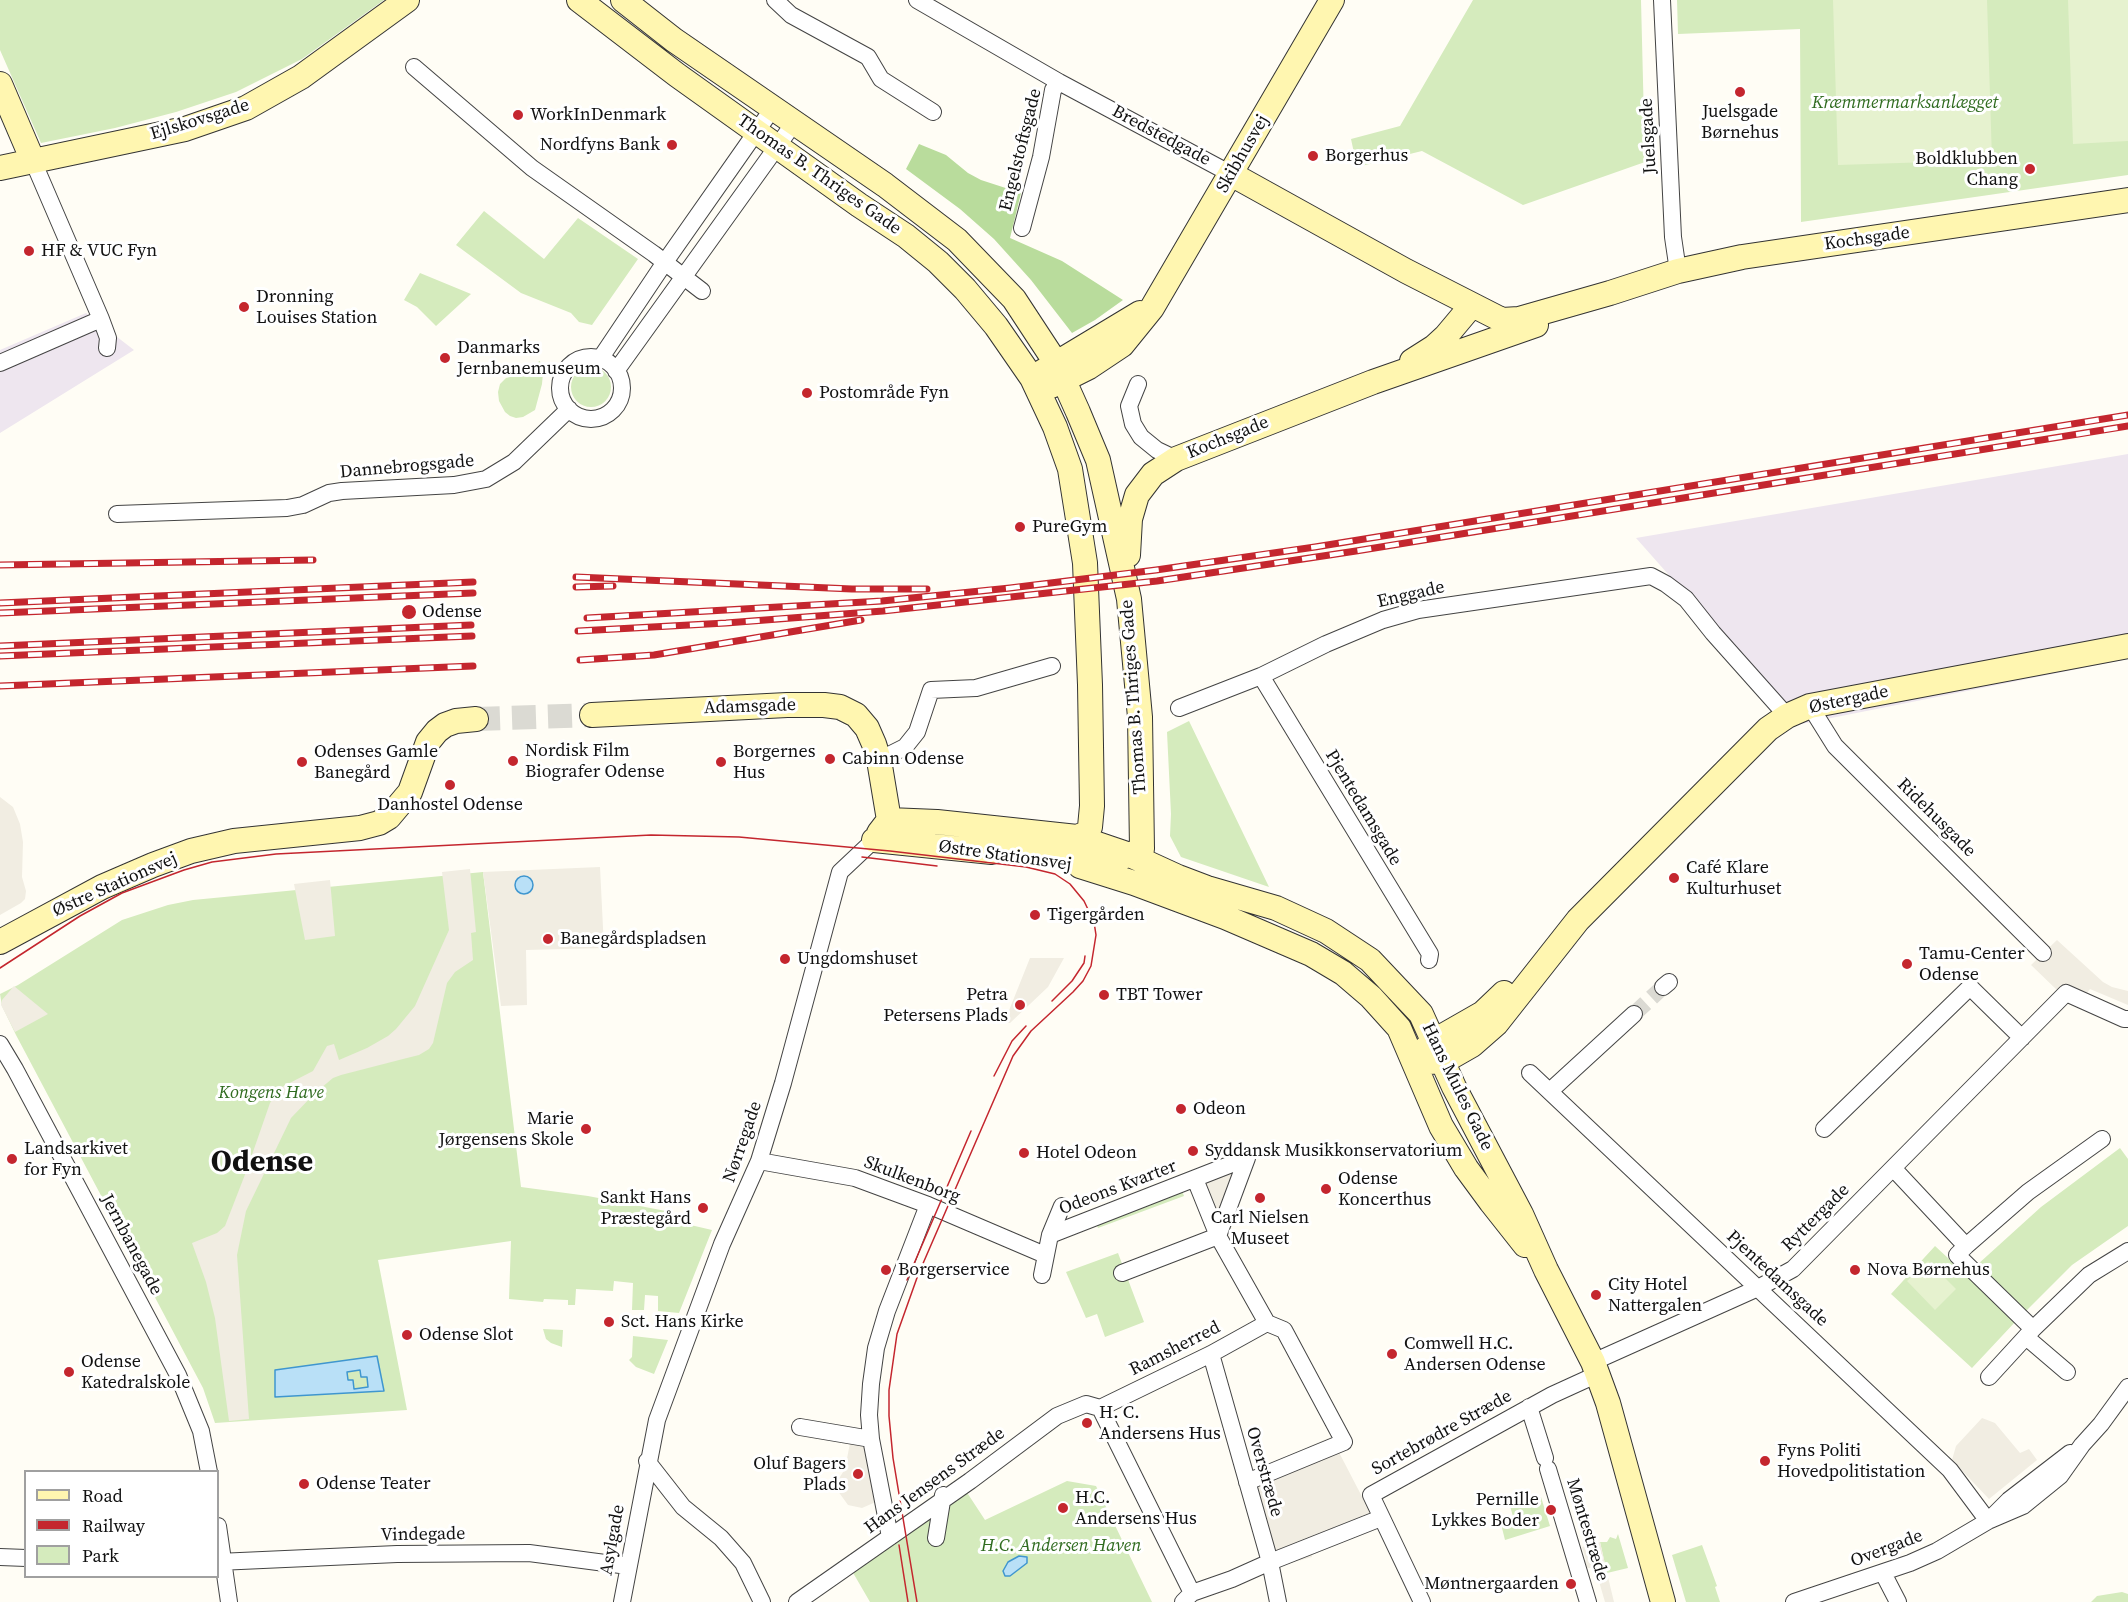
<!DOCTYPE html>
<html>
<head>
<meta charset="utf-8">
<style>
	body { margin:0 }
	#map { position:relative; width:2128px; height:1602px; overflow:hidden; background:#fffdf5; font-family:"Source Serif 4",serif }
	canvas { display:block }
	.legend { position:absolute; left:24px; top:1470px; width:195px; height:108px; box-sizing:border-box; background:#fff; border:2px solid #a0a0a0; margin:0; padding:8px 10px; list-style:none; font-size:18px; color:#111 }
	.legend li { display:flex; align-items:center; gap:12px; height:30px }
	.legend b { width:30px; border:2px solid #a0a0a0 }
</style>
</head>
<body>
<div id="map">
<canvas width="2128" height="1602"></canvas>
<ul class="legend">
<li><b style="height:8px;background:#fff6b0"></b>Road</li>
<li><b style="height:8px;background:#c4262e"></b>Railway</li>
<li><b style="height:16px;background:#d5ebbd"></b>Park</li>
</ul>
</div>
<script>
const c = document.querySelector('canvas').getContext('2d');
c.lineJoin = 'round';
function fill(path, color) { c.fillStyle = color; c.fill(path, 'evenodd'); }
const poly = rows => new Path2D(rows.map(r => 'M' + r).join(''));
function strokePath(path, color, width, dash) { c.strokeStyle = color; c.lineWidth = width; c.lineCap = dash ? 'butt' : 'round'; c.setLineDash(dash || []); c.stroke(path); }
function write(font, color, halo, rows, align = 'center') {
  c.font = font + ' "Source Serif 4",serif'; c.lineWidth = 6; c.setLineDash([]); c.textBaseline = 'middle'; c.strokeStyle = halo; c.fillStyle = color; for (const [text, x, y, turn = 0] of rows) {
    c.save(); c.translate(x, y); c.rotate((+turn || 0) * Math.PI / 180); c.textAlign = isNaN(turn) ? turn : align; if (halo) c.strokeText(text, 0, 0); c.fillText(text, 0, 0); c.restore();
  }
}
const industrial = poly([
	[86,313,134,350,0,433,0,350],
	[2128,454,2128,659,1801,724,1636,538]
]);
const green = poly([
	[0,0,384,0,302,59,236,92,176,112,115,128,41,143,0,50],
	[1473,0,1641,0,1645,162,1523,205,1422,151,1357,167,1351,139,1400,126],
	[1677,0,2128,0,2128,175,1801,222,1800,29,1678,34],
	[484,211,544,259,578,218,638,259,592,325,579,322,571,313,521,293,456,245],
	[420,273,471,294,436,326,417,307,404,300],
	[539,361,540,361,543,373,542,384,535,410,523,417,516,418,510,416,505,412,499,401,498,392,500,384,506,378,532,372],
	'571 387a20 20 0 1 1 40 0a20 20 0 1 1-40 0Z',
	[1189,721,1269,887,1181,857,1170,836,1171,814,1167,732],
	[483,872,521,1187,588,1196,671,1212,667,1215,669,1220,712,1230,679,1313,658,1311,658,1296,645,1295,644,1310,632,1310,633,1283,614,1281,613,1291,576,1289,575,1305,568,1305,568,1300,544,1299,543,1302,509,1299,511,1241,378,1260,407,1410,215,1423,203,1388,16,1035,2,1006,0,994,18,985,122,920,168,905,193,900],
	[2120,1148,2128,1159,2128,1226,2072,1265,2026,1311,1977,1265,2041,1207],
	[1181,1188,1184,1196,1098,1228,1095,1220],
	[1935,1246,2016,1321,1972,1368,1891,1294],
	[1118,1253,1144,1322,1105,1337,1097,1314,1086,1318,1066,1272],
	[543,1329,563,1330,562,1347,551,1343,546,1339],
	[633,1336,668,1340,654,1374,636,1367,629,1360,632,1357],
	[1067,1481,1096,1486,1152,1602,870,1602,852,1571,966,1491,985,1520],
	[1541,1497,1550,1526,1505,1540,1501,1524,1514,1520,1510,1506],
	[1618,1534,1628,1568,1607,1573,1600,1542,1607,1542,1610,1537,1616,1539],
	[1702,1545,1717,1586,1715,1587,1720,1602,1686,1602,1672,1555],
	[2122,1592,2128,1594,2128,1602,2091,1602,2097,1596]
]);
const forest = poly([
	[919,144,946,155,968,173,981,180,1021,193,1010,238,1062,261,1123,300,1095,320,1072,333,1031,280,994,239,960,209,906,169]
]);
const pitch = poly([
	[1833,0,1987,0,1992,160,1838,165],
	[2068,0,2128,0,2128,141,2073,144],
	[1928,1261,1956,1289,1935,1310,1907,1281]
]);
const plaza = poly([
	[0,797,13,807,20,824,23,842,22,877,26,891,25,899,21,903,0,915],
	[600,867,604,948,526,950,527,1005,501,1006,483,872],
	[470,869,476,932,471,933,473,960,455,972,447,983,433,1043,429,1049,419,1055,403,1059,341,1075,333,1078,315,1093,291,1118,246,1211,237,1255,249,1419,229,1421,215,1318,206,1282,192,1243,217,1233,225,1226,246,1172,270,1103,280,1088,313,1071,327,1046,334,1044,339,1060,367,1048,388,1036,396,1029,415,1006,449,930,442,872],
	[330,880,335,936,305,940,294,884],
	[2057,940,2103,982,2112,987,2128,991,2128,1005,2090,989,2087,993,2070,987,2059,992,2031,965],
	[1030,958,1064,958,1048,987,1010,1023,1004,1023],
	[14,986,48,1014,15,1032,1,1005,2,1000],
	[1247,1158,1218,1236,1195,1179],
	[1982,1418,1995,1423,2020,1453,2029,1449,2037,1460,1989,1499,1952,1460,1956,1446],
	[1331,1437,1371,1514,1373,1530,1312,1554,1312,1557,1280,1566,1261,1550,1236,1471,1252,1471,1291,1458,1310,1446],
	[850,1443,868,1446,878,1501,862,1508,848,1505,835,1487,836,1480,838,1480,845,1469],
	[1600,1542,1607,1573,1614,1602,1605,1602,1598,1578,1592,1568,1581,1568,1579,1562,1586,1560,1582,1547]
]);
const water = poly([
	'515 885a9 9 0 1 1 18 0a9 9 0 1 1-18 0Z',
	[377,1356,384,1391,275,1397,275,1370,377,1356],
	[360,1370,361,1377,367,1377,368,1387,354,1389,353,1380,348,1380,347,1372,360,1370],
	[1019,1556,1027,1557,1027,1563,1010,1576,1005,1576,1003,1571,1008,1562,1019,1556]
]);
const streetTunnel = poly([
	[1634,1014,1663,987]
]);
const secondaryTunnel = poly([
	[476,719,592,715]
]);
const street = poly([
	[775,0,791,15,868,57,881,79,933,112],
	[917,0,1059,82,1231,174],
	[1662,0,1673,237,1678,271],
	[414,67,532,168,654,254,702,291],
	[33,161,101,319,108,338,107,348],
	[1022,228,1041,157,1053,90,1059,82],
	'560 388a31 31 0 1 1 62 0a31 31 0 1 1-62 0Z',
	[600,359,665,262,773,108],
	[0,363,101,319],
	[616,371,794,123],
	[1138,384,1129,406,1133,424,1141,437,1157,450,1176,459],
	[117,514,287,508,303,505,329,493,342,491,454,485,486,479,514,462,569,409],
	[1261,676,1430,954,1429,960],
	[1810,706,1835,746,2043,953],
	[1179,708,1261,676,1326,644,1383,620,1418,610,1651,576,1666,584,1686,599,1713,633,1787,716],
	[879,760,905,747,917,732,931,690,976,688,1052,666],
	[1663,987,1669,982],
	[0,1044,15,1069,178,1375,201,1431,209,1472],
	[1530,1073,1950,1470,1988,1521],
	[1550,1091,1634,1014],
	[1824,1129,1970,987,2022,1038],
	[759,1161,855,1178,928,1205,1045,1255],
	[1893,1168,1966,1246,2028,1192,2102,1139],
	[1195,1179,1218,1236,1267,1323,1284,1330,1344,1442,1247,1482],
	[1050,1235,1247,1158],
	[1218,1236,1247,1158],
	[1966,1246,1957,1255,2033,1329],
	[1122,1273,1218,1236],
	[1042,1275,1050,1235,1062,1206],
	[2026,1337,2067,1372],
	[1211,1354,1270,1562,1278,1602],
	[1593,1362,1758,1288,1793,1269,2066,993,2124,1019,2128,1019],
	[1989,1377,2033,1329,2089,1275,2128,1251],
	[1529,1407,1545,1458],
	[1100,1408,1192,1593],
	[1100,1408,1211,1354,1267,1323],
	[800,1427,871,1439],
	[647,1461,683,1507,721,1538,743,1563,762,1602],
	[1548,1469,1588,1602],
	[1993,1516,2009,1500,2070,1453],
	[218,1526,229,1602],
	[890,1537,871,1439,869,1415,871,1384,876,1348,887,1311,928,1205],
	[936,1538,943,1495],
	[0,1557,26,1558],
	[218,1562,397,1554,529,1553,628,1566],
	[1883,1573,1898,1602],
	[622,1602,657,1420,722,1244,759,1161,783,1083,840,872,874,840],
	[797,1602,970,1481,1057,1416,1086,1404,1100,1408],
	[1183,1602,1192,1593,1232,1579,1270,1562,1381,1518],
	[1422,1602,1371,1495,1552,1395,1598,1374],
	[1794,1602,1910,1563,1937,1551,1988,1521,2023,1506,2060,1476,2082,1445,2101,1424,2128,1387]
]);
const secondary = poly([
	[579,0,677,75,859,205,906,236,938,262,965,289,996,326,1032,378,1055,427,1070,469,1085,563,1090,685,1092,806,1090,827,1087,833,1077,837],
	[623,0,674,40,885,185,957,240,1014,299,1056,363,1078,412,1098,460,1129,599,1140,717,1142,849,1130,855,1115,859,1093,859,1007,843,977,849],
	[0,84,33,161],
	[0,168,185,129,246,108,301,77,407,0],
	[1231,174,1406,271,1502,320],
	[1502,320,1519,319,1610,293,1678,271,1742,257,2128,200],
	[1412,361,1434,347,1446,336,1472,305],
	[1042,372,1140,313],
	[1051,386,1089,367,1122,345,1152,308,1332,0],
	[1128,555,1130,519,1137,495,1153,474,1176,459,1373,382,1536,325],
	[592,715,787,705,824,705,840,707,856,715,867,728,874,744,879,760,889,820,879,833],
	[889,820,937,822,1077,837,1130,855,1178,877,1207,888,1276,908,1326,931,1370,960,1421,1014,1454,1087,1521,1214,1546,1270,1593,1362,1608,1403,1663,1602],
	[874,840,992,852],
	[1080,866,1134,883,1225,917,1311,954,1343,973,1371,997,1399,1028,1441,1126,1466,1168,1491,1202,1525,1245],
	[0,942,102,887,153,865,191,851,234,841,360,828,379,823,389,817,410,792,428,742,437,731,445,725,456,721,476,719],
	[1423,1051,1434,1041,1483,1013,1504,993],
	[1414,1063,1444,1061,1472,1045,1496,1024,1578,920,1768,729,1787,716,1810,706,2128,646]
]);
const tram = poly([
	[862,857,937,866],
	[0,968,80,916,122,893,184,870,212,862,276,854,651,835,739,837,890,851,1026,867,1055,874,1070,884,1084,901,1094,922,1096,935,1091,966,1083,981,1073,992,1031,1031,1013,1056,918,1275,897,1334,889,1390,889,1416,893,1458,917,1602],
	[1052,1001,1072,981,1084,963,1085,956],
	[994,1076,1012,1041,1026,1026],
	[907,1280,971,1131],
	[899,1545,908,1602]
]);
const rail = poly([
	[0,565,313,560],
	[576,577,852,589,927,589],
	[576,587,613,586],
	[0,603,473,582],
	[0,613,473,593],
	[587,618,882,601,1010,588,1156,570,1315,547,2128,415],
	[578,631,726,623,883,611,1157,581,1356,551,2128,426],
	[0,646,471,625],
	[0,656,472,636],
	[580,660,654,655,861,620],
	[0,686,473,666]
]);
const markers = [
	[1740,92,6,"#c4262e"],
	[518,115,6,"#c4262e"],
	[672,145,6,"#c4262e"],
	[1313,156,6,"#c4262e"],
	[2030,169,6,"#c4262e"],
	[29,251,6,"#c4262e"],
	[244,307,6,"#c4262e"],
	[445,358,6,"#c4262e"],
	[807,393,6,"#c4262e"],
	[1020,527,6,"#c4262e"],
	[409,612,8,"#c4262e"],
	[830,759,6,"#c4262e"],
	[513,761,6,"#c4262e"],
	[302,762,6,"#c4262e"],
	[721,762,6,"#c4262e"],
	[450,785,6,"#c4262e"],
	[1674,878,6,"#c4262e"],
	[1035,915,6,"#c4262e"],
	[548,939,6,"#c4262e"],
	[785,959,6,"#c4262e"],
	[1907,964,6,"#c4262e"],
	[1104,995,6,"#c4262e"],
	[1020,1005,6,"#c4262e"],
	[1181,1109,6,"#c4262e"],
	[586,1129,6,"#c4262e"],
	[1193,1151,6,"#c4262e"],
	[1024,1153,6,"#c4262e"],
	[12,1159,6,"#c4262e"],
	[1326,1189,6,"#c4262e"],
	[1260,1198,6,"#c4262e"],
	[703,1208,6,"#c4262e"],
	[886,1270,6,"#c4262e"],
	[1855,1270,6,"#c4262e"],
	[1596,1295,6,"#c4262e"],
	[609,1322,6,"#c4262e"],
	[407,1335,6,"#c4262e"],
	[1392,1354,6,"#c4262e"],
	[69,1372,6,"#c4262e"],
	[1087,1423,6,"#c4262e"],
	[1765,1461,6,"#c4262e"],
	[858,1474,6,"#c4262e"],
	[304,1484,6,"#c4262e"],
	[1063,1508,6,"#c4262e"],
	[1551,1510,6,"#c4262e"],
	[1571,1584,6,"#c4262e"]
];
const parkNames = [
	["Kræmmermarksanlægget",1905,103],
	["Kongens Have",271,1093],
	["H.C. Andersen Haven",1061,1546]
];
const poiNames = [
	["Juelsgade",1740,112,"center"],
	["Børnehus",1740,133,"center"],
	["WorkInDenmark",530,115],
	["Nordfyns Bank",660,145,"right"],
	["Borgerhus",1325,156],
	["Boldklubben",2018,159,"right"],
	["Chang",2018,180,"right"],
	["HF & VUC Fyn",41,251],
	["Dronning",256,297],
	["Louises Station",256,318],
	["Danmarks",457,348],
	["Jernbanemuseum",457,369],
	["Postområde Fyn",819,393],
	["PureGym",1032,527],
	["Odense",422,612],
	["Nordisk Film",525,751],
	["Biografer Odense",525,772],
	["Odenses Gamle",314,752],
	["Banegård",314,773],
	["Borgernes",733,752],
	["Hus",733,773],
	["Cabinn Odense",842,759],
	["Danhostel Odense",450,805,"center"],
	["Café Klare",1686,868],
	["Kulturhuset",1686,889],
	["Tigergården",1047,915],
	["Banegårdspladsen",560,939],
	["Tamu-Center",1919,954],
	["Odense",1919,975],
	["Ungdomshuset",797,959],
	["Petra",1008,995,"right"],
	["Petersens Plads",1008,1016,"right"],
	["TBT Tower",1116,995],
	["Odeon",1193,1109],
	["Marie",574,1119,"right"],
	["Jørgensens Skole",574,1140,"right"],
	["Landsarkivet",24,1149],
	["for Fyn",24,1170],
	["Syddansk Musikkonservatorium",1205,1151],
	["Hotel Odeon",1036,1153],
	["Odense",1338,1179],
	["Koncerthus",1338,1200],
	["Sankt Hans",691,1198,"right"],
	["Præstegård",691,1219,"right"],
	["Carl Nielsen",1260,1218,"center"],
	["Museet",1260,1239,"center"],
	["Borgerservice",898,1270],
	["Nova Børnehus",1867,1270],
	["City Hotel",1608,1285],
	["Nattergalen",1608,1306],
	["Sct. Hans Kirke",621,1322],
	["Odense Slot",419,1335],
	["Comwell H.C.",1404,1344],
	["Andersen Odense",1404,1365],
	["Odense",81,1362],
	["Katedralskole",81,1383],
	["H. C.",1099,1413],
	["Andersens Hus",1099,1434],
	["Fyns Politi",1777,1451],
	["Hovedpolitistation",1777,1472],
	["Oluf Bagers",846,1464,"right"],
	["Plads",846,1485,"right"],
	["Odense Teater",316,1484],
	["H.C.",1075,1498],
	["Andersens Hus",1075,1519],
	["Pernille",1539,1500,"right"],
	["Lykkes Boder",1539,1521,"right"],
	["Møntnergaarden",1559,1584,"right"]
];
const streetNames = [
	["Ejlskovsgade",200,120,-17],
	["Bredstedgade",1161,136,28],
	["Juelsgade",1649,136,-93],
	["Engelstoftsgade",1021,150,-76],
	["Skibhusvej",1243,154,-60],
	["Thomas B. Thriges Gade",819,175,35],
	["Kochsgade",1867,239,-8],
	["Kochsgade",1228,438,-22],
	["Dannebrogsgade",407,467,-5],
	["Enggade",1411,595,-13],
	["Thomas B. Thriges Gade",1134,697,-94],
	["Østergade",1849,700,-12],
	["Adamsgade",750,707,-2],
	["Pjentedamsgade",1363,808,59],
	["Ridehusgade",1936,818,45],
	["Østre Stationsvej",1005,856,8],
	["Østre Stationsvej",115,885,-24],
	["Hans Mules Gade",1457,1087,64],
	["Nørregade",743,1142,-71],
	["Skulkenborg",912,1180,21],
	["Odeons Kvarter",1118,1188,-21],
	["Ryttergade",1816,1218,-45],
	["Jernbanegade",131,1245,62],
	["Pjentedamsgade",1777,1279,43],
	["Ramsherred",1175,1349,-27],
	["Sortebrødre Stræde",1442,1433,-29],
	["Overstræde",1264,1472,74],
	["Hans Jensens Stræde",935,1481,-36],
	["Møntestræde",1587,1530,73],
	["Vindegade",423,1535,-1],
	["Asylgade",613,1540,-80],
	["Overgade",1887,1549,-21]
];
const townNames = [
	["Odense",262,1163]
];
fill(industrial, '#eee6ef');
fill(green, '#d5ebbd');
fill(forest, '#b9dc9c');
fill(pitch, '#e6f2cf');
fill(plaza, '#f1ede2');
fill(water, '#b9e0f7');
strokePath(water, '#3f96cf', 1.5);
strokePath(streetTunnel, '#dbdad3', 16, [16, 8]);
strokePath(secondaryTunnel, '#dbdad3', 24, [24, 12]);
strokePath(street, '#444', 18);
strokePath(secondary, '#333', 26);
strokePath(street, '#fff', 16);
strokePath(secondary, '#fff6b0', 24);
strokePath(tram, '#c4262e', 1.5);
strokePath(rail, '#c4262e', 7);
strokePath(rail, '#fff', 4.5, [14]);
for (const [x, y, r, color] of markers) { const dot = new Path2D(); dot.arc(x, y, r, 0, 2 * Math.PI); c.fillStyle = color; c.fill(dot); strokePath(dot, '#fff', 2); }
write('italic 18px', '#2f6b1f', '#fff', parkNames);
write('18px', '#111', '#fff', poiNames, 'left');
write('18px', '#111', '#fff', streetNames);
write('bold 30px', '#111', '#fff', townNames);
</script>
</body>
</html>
